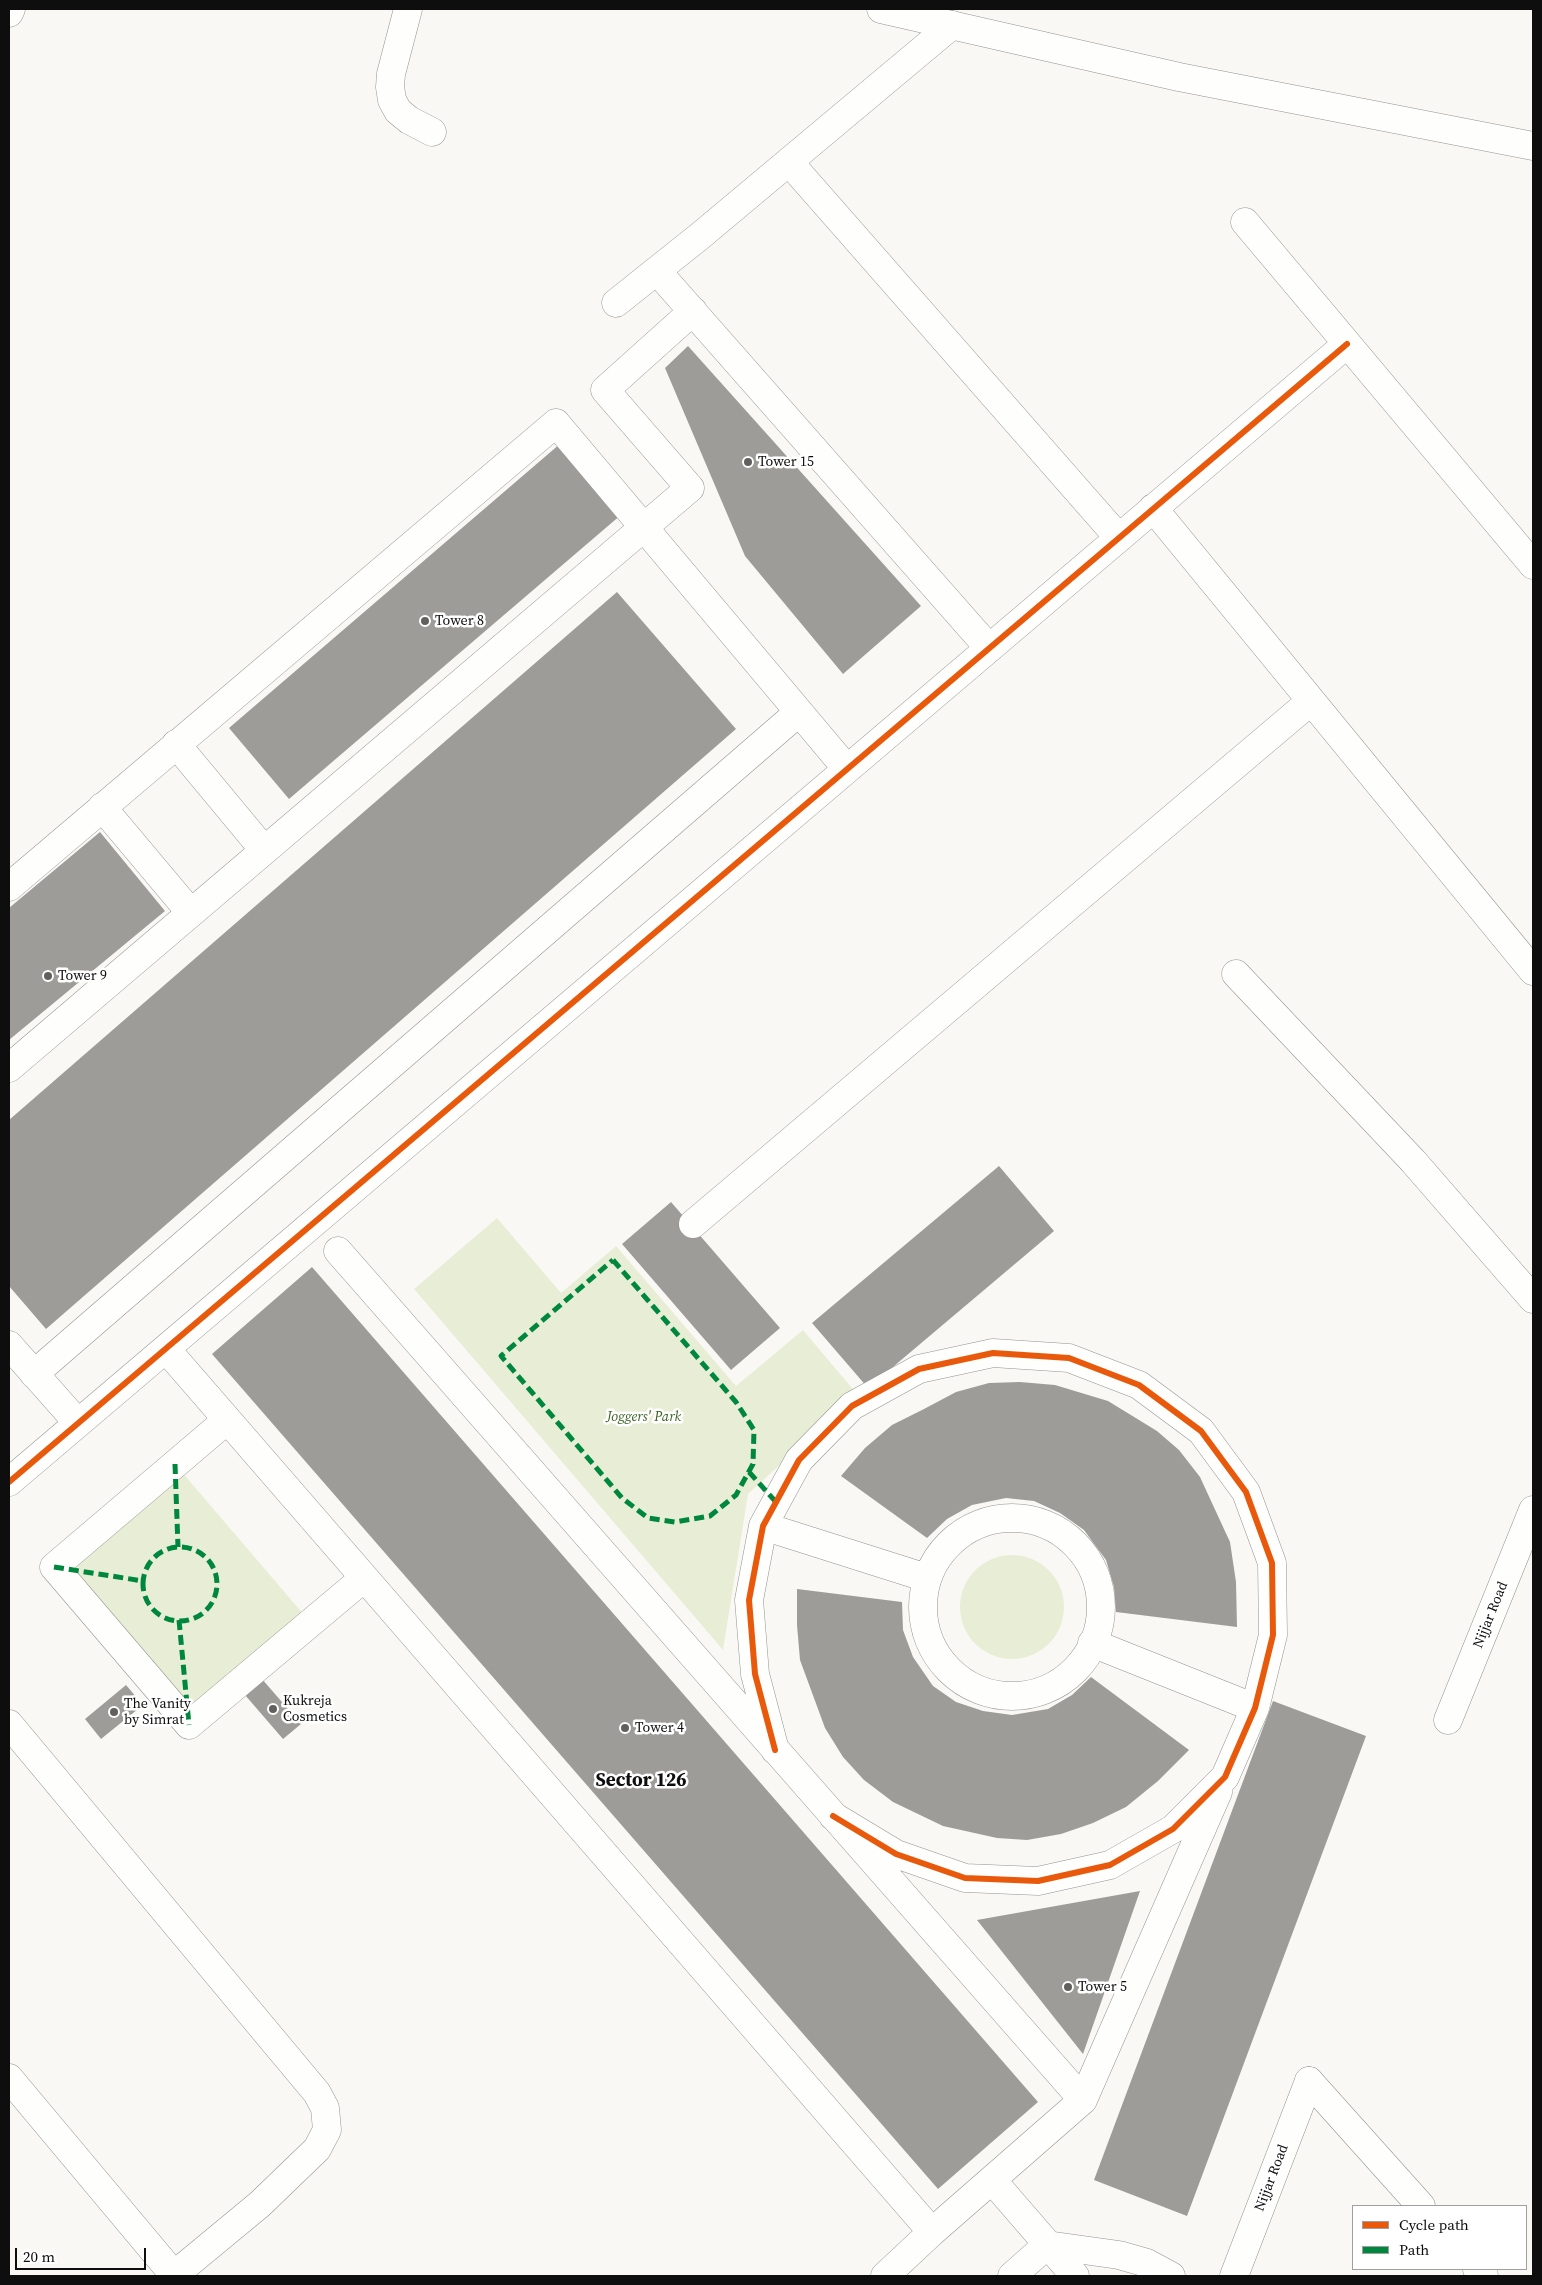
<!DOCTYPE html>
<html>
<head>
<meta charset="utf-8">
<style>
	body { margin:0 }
	#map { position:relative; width:1542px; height:2285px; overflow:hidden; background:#faf8f4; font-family:"Source Serif 4",serif }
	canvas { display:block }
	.frame { position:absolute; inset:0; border:10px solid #0e0e0e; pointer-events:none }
	.legend { position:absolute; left:1352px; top:2205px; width:175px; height:65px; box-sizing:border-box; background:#fff; border:1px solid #9f9f9f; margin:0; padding:6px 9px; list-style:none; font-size:15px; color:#0e0e0e }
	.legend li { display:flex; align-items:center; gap:10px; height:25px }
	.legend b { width:25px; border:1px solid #9f9f9f }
	.scale { position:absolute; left:15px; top:2248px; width:131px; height:22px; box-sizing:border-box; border:2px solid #0e0e0e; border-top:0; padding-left:6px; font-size:15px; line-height:18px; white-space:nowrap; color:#0e0e0e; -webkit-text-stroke:4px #fff; paint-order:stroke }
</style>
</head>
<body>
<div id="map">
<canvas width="1542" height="2285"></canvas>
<div class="frame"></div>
<ul class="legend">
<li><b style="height:6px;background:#e8590c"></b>Cycle path</li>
<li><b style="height:6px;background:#00873e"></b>Path</li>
</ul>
<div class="scale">20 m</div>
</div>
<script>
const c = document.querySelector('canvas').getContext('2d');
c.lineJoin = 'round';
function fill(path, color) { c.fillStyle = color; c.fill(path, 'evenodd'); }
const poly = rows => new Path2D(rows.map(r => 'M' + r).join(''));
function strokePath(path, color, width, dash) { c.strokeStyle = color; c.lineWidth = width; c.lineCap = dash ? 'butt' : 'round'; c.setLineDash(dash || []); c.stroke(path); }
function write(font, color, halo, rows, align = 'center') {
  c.font = font + ' "Source Serif 4",serif'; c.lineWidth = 5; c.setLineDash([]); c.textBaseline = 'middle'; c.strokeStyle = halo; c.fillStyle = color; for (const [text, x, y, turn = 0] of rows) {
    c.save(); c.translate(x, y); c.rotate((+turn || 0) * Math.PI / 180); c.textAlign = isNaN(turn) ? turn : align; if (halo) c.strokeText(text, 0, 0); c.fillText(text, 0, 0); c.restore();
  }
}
const green = poly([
	[497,1218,561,1293,616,1246,736,1386,803,1330,857,1394,748,1494,723,1650,414,1289],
	[175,1464,311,1623,189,1725,54,1567],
	'960 1607a52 52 0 1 1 104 0a52 52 0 1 1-104 0Z'
]);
const building = poly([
	[688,346,921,606,843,674,745,556,665,368],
	[561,443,622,514,289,799,229,728],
	[617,592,736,729,46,1329,9,1286,9,1120],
	[100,832,165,911,9,1040,9,908],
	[999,1166,1054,1231,868,1388,812,1323],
	[671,1202,780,1328,731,1370,622,1244],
	[312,1267,1038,2102,938,2189,212,1354],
	[1020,1382,1055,1385,1108,1401,1157,1431,1179,1450,1200,1477,1230,1542,1236,1582,1237,1627,1116,1612,1114,1587,1106,1560,1084,1530,1060,1513,1034,1501,1006,1498,972,1505,947,1519,927,1538,841,1476,865,1448,892,1425,924,1409,956,1392,989,1383],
	[797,1589,902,1602,903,1630,913,1657,933,1686,956,1702,983,1711,1012,1715,1048,1709,1072,1695,1091,1677,1189,1750,1158,1781,1126,1807,1093,1823,1061,1834,1027,1840,997,1838,943,1826,893,1802,864,1780,843,1757,825,1728,800,1660,797,1625],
	[262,1679,301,1724,283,1739,245,1695],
	[126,1685,143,1705,101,1739,85,1719],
	[1273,1701,1366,1736,1187,2216,1094,2180],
	[1140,1891,1083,2054,977,1920]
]);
const minor = poly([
	[408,9,391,74,390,87,392,100,398,111,409,120,432,132],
	[9,13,11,9],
	[789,162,1119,538],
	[1245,222,1533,565],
	[657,271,989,648],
	[616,303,700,236,952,25],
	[1153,508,1533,971],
	[176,744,264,850],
	[102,807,191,913],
	[9,887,556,423,847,769],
	[1236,974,1413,1161,1533,1299],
	[9,1068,690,488,605,390,693,311],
	[693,1224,1311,701],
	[338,1251,1083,2100],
	[9,1345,78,1423],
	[166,1349,932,2232],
	[34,1374,799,712],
	[227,1420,54,1567,189,1725,364,1578],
	[9,1482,1347,344],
	'923 1607a89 89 0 1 1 178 0a89 89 0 1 1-178 0Z',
	[763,1526,927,1578],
	[1092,1643,1255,1708],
	[9,1724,317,2093,325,2108,327,2130,317,2149,260,2204,173,2276],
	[775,1750,755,1674,749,1600,763,1526,799,1460,852,1406,919,1369,993,1353,1069,1358,1139,1385,1201,1431,1246,1492,1272,1563,1273,1635,1255,1708,1225,1777,1173,1829,1110,1865,1038,1881,965,1878,896,1854,833,1816],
	[9,2078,174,2275],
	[1309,2081,1421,2206],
	[992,2180,1075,2276],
	[1477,2269,1484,2276],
	[885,2276,932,2232,1083,2100,1218,1792],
	[1012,2276,1047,2245,1119,2255,1147,2263,1171,2276]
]);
const tertiary = poly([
	[881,9,1179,77,1533,146],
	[1448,1720,1533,1510],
	[1234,2276,1309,2081]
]);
const quiet = poly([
	[613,1260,736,1402,754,1430,753,1464,736,1495,710,1516,675,1522,648,1518,622,1498,501,1356,613,1260],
	[175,1464,178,1547],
	[749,1472,776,1502],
	'143 1584a37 37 0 1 1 74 0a37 37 0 1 1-74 0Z',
	[54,1567,143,1581],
	[179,1620,189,1725]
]);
const cycleway = poly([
	[9,1482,1347,344],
	[775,1750,755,1674,749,1600,763,1526,799,1460,852,1406,919,1369,993,1353,1069,1358,1139,1385,1201,1431,1246,1492,1272,1563,1273,1635,1255,1708,1225,1777,1173,1829,1110,1865,1038,1881,965,1878,896,1854,833,1816]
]);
const markers = [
	[748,462,5,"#61605e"],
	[425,621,5,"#61605e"],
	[48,976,5,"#61605e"],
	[273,1709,5,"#61605e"],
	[114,1712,5,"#61605e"],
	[625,1728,5,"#61605e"],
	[1068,1987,5,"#61605e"]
];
const poiNames = [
	["Tower 15",758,462],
	["Tower 8",435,621],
	["Tower 9",58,976],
	["Kukreja",283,1701],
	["Cosmetics",283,1717],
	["The Vanity",124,1704],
	["by Simrat",124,1720],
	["Tower 4",635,1728],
	["Tower 5",1078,1987]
];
const parkNames = [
	["Joggers' Park",644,1417]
];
const streetNames = [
	["Nijjar Road",1491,1615,-68],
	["Nijjar Road",1272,2178,-69]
];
const districtNames = [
	["Sector 126",641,1781]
];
fill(green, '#e8eed5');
fill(building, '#9e9c99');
strokePath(minor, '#949392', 29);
strokePath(tertiary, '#949392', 29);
strokePath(minor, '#fefefd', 28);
strokePath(tertiary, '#fefefd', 28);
strokePath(quiet, '#00873e', 5, [10, 5]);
strokePath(cycleway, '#e8590c', 6);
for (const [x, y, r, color] of markers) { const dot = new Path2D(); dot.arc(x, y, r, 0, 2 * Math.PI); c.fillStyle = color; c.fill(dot); strokePath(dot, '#fff', 2); }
write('14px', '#0e0e0e', '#fff', poiNames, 'left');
write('italic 14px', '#3b6223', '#fff', parkNames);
write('14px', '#0e0e0e', '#fff', streetNames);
write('bold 19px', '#0e0e0e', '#fff', districtNames);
</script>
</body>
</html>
